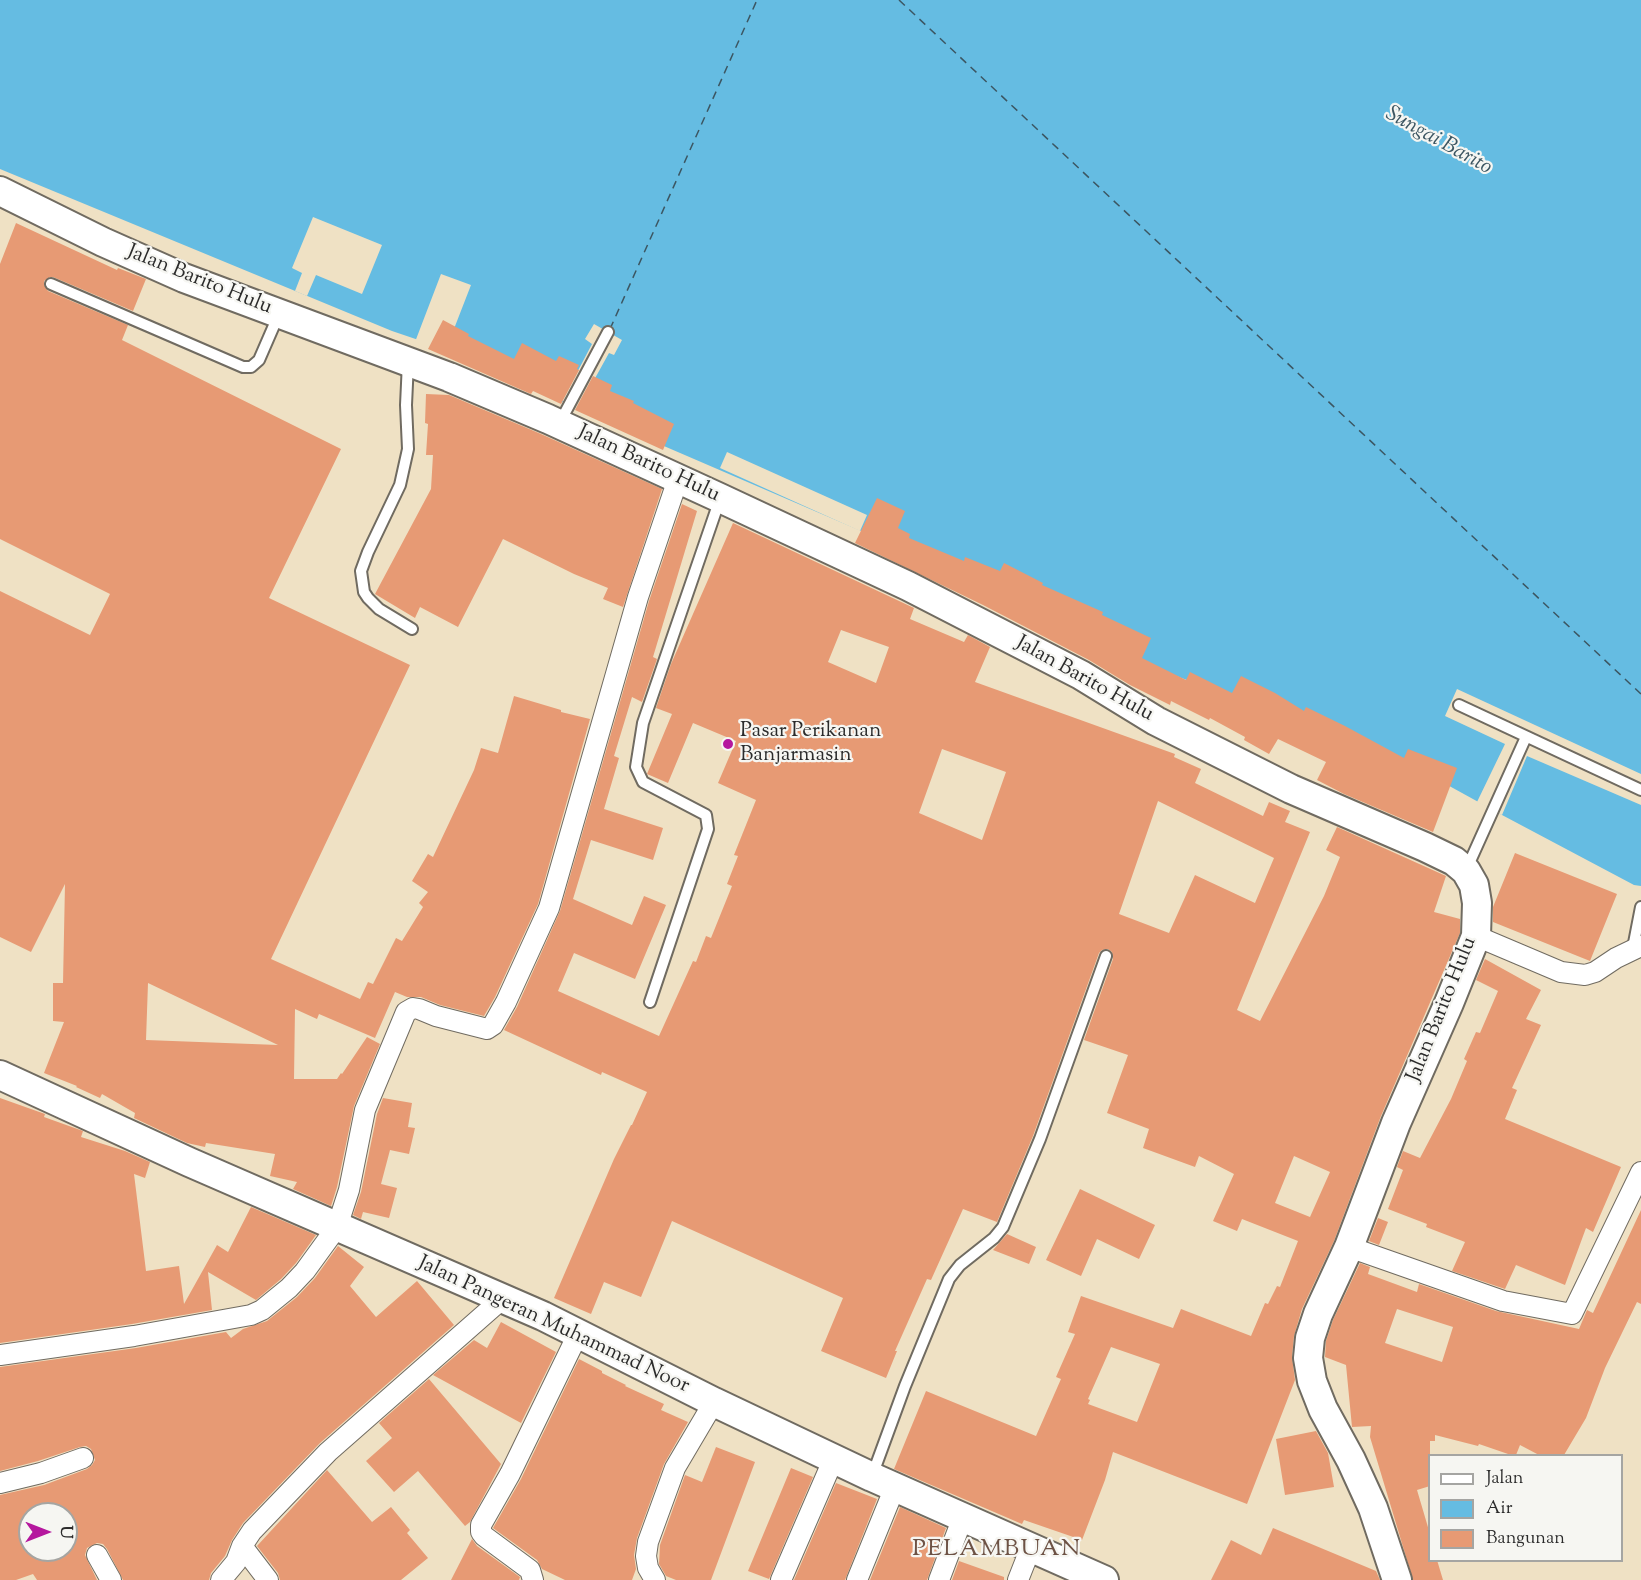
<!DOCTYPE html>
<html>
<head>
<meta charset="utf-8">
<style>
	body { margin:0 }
	#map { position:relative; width:1641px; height:1580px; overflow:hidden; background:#efe1c4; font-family:"Sorts Mill Goudy",serif }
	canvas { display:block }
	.legend { position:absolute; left:1428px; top:1454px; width:195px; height:108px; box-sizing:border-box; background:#f6f6f2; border:2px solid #a5a5a2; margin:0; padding:8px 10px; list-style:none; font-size:18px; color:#2b2b2b }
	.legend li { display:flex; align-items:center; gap:12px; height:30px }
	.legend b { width:30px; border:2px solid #a5a5a2 }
	.north { position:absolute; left:18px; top:1502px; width:60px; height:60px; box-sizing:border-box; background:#f6f6f2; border:2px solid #a5a5a2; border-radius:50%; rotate:90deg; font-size:16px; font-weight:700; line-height:24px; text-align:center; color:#2b2b2b }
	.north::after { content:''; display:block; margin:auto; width:21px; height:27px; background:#b5179e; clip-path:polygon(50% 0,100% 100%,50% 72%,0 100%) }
</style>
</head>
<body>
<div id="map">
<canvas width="1641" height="1580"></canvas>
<ul class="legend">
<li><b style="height:8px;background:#fff"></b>Jalan</li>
<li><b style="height:16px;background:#65bce2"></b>Air</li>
<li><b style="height:16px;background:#e79a74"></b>Bangunan</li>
</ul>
<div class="north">U</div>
</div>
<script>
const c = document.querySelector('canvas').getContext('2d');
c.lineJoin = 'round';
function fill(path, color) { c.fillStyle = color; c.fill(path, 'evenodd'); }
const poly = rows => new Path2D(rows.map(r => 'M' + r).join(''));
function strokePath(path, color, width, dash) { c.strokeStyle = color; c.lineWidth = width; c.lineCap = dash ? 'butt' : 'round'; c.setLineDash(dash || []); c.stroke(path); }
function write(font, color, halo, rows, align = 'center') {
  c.font = font + ' "Sorts Mill Goudy",serif'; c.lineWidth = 4.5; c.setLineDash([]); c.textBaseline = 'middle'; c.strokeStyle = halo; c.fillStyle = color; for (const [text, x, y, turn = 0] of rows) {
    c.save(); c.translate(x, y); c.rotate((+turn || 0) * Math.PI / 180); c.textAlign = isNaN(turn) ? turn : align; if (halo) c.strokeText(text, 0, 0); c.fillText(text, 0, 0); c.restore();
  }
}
const water = poly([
	[0,0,1641,0,1641,886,1634,885,1502,815,1413,766,1142,663,940,565,578,409,451,351,392,331,0,169]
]);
const pier = poly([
	[313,217,382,245,362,294,316,275,307,296,295,291,302,273,292,268],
	[441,274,471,285,445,352,415,342],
	[594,324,622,340,614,355,609,353,578,409,562,401,592,344,585,339],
	[727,452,867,515,860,531,720,468],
	[1457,689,1641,774,1641,805,1527,756,1502,815,1477,802,1505,744,1445,716]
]);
const ferry = poly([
	[899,0,1641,694],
	[610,329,757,0]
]);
const building = poly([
	[16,223,117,270,118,268,146,279,133,311,53,277,50,277,44,281,44,285,48,291,128,325,122,340,341,449,269,598,410,665,271,959,360,999,368,982,373,984,396,938,402,941,423,907,419,903,428,892,412,881,428,854,433,857,474,770,481,748,498,753,514,696,561,710,561,712,590,719,538,904,495,997,484,1016,440,1005,421,997,407,997,395,992,375,1038,319,1014,317,1019,295,1009,294,1079,337,1079,341,1073,342,1074,367,1037,380,1044,354,1106,337,1187,331,1206,293,1189,297,1182,270,1176,275,1154,206,1143,205,1147,187,1143,134,1118,135,1113,102,1094,100,1098,76,1087,77,1086,44,1073,64,1022,53,1021,53,983,63,983,65,884,31,952,0,937,0,591,90,635,110,594,0,539,0,264],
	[148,983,278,1045,146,1040],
	[443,320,469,334,468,336,514,359,522,343,556,361,559,356,579,365,577,369,579,370,561,404,533,391,531,394,428,349],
	[593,376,612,385,610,391,634,401,633,403,674,424,663,450,575,410],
	[426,394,449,395,541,434,662,489,623,607,603,599,608,588,574,574,503,539,458,627,420,607,415,618,375,594,431,489,433,455,426,455,428,424,425,423],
	[877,498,905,511,898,528,910,534,909,538,964,561,965,557,1000,571,1004,563,1043,583,1042,585,1103,612,1102,615,1151,638,1142,658,1186,680,1190,672,1232,693,1241,676,1275,693,1304,711,1306,707,1345,726,1404,758,1408,749,1457,768,1433,832,1344,794,1317,780,1326,762,1278,739,1269,754,1244,740,1245,737,1210,718,1209,720,1171,701,1170,705,1130,685,1089,660,983,605,855,543],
	[682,504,697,511,653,657,657,659,642,702,632,697,614,756,619,758,604,809,663,828,653,860,591,840,573,899,632,925,644,896,666,905,635,979,574,953,558,991,659,1036,693,961,696,962,706,936,711,938,732,886,727,884,738,856,734,855,756,800,718,783,736,741,693,723,668,783,647,774,672,714,656,708,671,664,733,523,914,608,910,619,964,642,968,635,990,647,975,682,1175,754,1174,757,1201,769,1195,783,1263,816,1269,802,1290,811,1285,822,1310,832,1237,1010,1260,1021,1324,896,1340,857,1326,850,1337,827,1446,876,1434,912,1460,919,1460,933,1381,1116,1334,1241,1302,1309,1294,1336,1292,1357,1295,1380,1247,1504,1113,1452,1105,1480,1082,1540,1024,1520,1022,1524,894,1469,926,1391,1036,1436,1061,1379,1056,1377,1075,1334,1068,1332,1081,1296,1173,1328,1181,1309,1251,1336,1265,1303,1268,1304,1277,1286,1280,1287,1298,1241,1242,1219,1237,1231,1213,1221,1234,1174,1199,1156,1195,1167,1143,1148,1149,1129,1107,1113,1128,1055,1084,1040,1113,959,1112,952,1108,949,1102,950,1099,953,1033,1136,997,1222,963,1209,931,1280,927,1279,895,1351,897,1351,886,1378,821,1351,843,1298,672,1221,641,1297,604,1282,591,1314,554,1298,614,1159,631,1125,632,1125,647,1092,602,1072,601,1075,504,1030,517,1007,560,911,649,601],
	[841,630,889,647,876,683,828,662],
	[942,749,1006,772,982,840,919,813],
	[1158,801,1274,858,1255,903,1195,875,1169,933,1119,914],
	[1294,1156,1330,1172,1310,1217,1275,1203],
	[1111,1347,1160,1364,1137,1422,1088,1404,1090,1400,1088,1399],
	[1515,853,1617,894,1590,961,1493,922,1493,907],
	[1485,959,1541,990,1526,1019,1541,1025,1512,1088,1517,1090,1505,1119,1621,1167,1593,1232,1586,1228,1565,1285,1516,1265,1505,1289,1452,1271,1465,1242,1426,1227,1427,1224,1388,1209,1403,1170,1397,1167,1403,1151,1420,1158,1451,1099,1467,1061,1464,1059,1476,1032,1480,1033,1498,991,1476,980],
	[0,1098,45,1114,44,1117,83,1131,81,1137,125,1151,150,1162,145,1178,134,1174,146,1271,179,1266,184,1304,217,1245,228,1252,251,1207,316,1235,296,1263,281,1279,256,1300,208,1272,212,1310,132,1324,0,1343],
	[383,1098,412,1103,408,1127,415,1128,409,1154,390,1150,381,1184,397,1188,389,1218,363,1212,361,1219,353,1215,361,1192,377,1114],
	[1080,1189,1155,1225,1139,1259,1097,1239,1081,1276,1046,1260],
	[1641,1210,1641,1304,1637,1302,1605,1368,1586,1418,1564,1455,1539,1455,1520,1445,1516,1455,1511,1455,1479,1444,1478,1446,1435,1435,1435,1441,1430,1441,1430,1486,1417,1490,1430,1534,1430,1560,1437,1560,1443,1580,1413,1580,1370,1437,1371,1426,1352,1427,1346,1365,1325,1357,1326,1341,1333,1320,1360,1263,1370,1267,1368,1274,1417,1292,1419,1284,1496,1311,1579,1329,1587,1310,1593,1313],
	[1397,1309,1453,1327,1442,1362,1385,1343],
	[1378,1218,1388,1222,1379,1245,1369,1241],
	[1007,1234,1036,1247,1029,1264,993,1250],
	[338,1246,364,1267,350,1286,376,1317,417,1281,454,1325,320,1443,243,1523,232,1540,225,1556,211,1573,209,1580,123,1580,107,1549,103,1544,97,1543,87,1548,85,1555,97,1580,37,1580,33,1574,16,1580,0,1580,0,1495,44,1485,87,1469,92,1465,95,1460,91,1449,86,1446,80,1447,38,1461,0,1471,0,1367,136,1348,226,1332,231,1338,243,1329,267,1321,297,1297,315,1278],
	[30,1514,66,1514,66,1550,30,1550],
	[501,1322,556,1352,521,1423,433,1375,474,1340,487,1348],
	[579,1359,602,1371,602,1373,626,1385,625,1386,664,1404,661,1410,688,1422,664,1464,637,1538,634,1555,636,1569,632,1580,565,1580,542,1569,537,1560,493,1528,521,1479],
	[429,1379,501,1464,470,1522,465,1526,418,1471,394,1492,366,1461,392,1438,379,1423],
	[1316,1431,1328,1453,1334,1487,1285,1495,1276,1439],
	[716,1447,755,1462,711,1580,676,1580,666,1576,659,1564,660,1545,685,1475,702,1482],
	[791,1468,813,1477,769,1579,748,1571],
	[327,1470,372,1522,391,1507,410,1530,407,1533,428,1558,401,1580,280,1580,278,1573,257,1546],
	[836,1483,877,1499,845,1580,794,1580],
	[900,1507,946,1528,927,1580,870,1580],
	[1273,1528,1376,1571,1380,1580,1211,1580,1231,1540,1261,1555],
	[472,1539,477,1546,520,1577,519,1580,451,1580],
	[959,1561,1004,1577,1004,1580,952,1580]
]);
const lane = poly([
	[51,284,243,367,251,367,259,360,279,314],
	[408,362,406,405,408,449,400,485,368,552,361,571,364,592,368,598,379,609,412,629],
	[559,424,608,332],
	[1459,705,1641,790],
	[1467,868,1526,737],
	[1633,948,1641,907],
	[650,1002,708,829,706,815,643,782,636,767,643,723,720,499],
	[872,1476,905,1386,949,1279,960,1265,994,1238,1003,1227,1040,1139,1106,956]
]);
const street = poly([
	[1476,936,1561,972,1585,975,1595,972,1616,958,1641,946],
	[1349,1247,1503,1301,1572,1314,1641,1172],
	[0,1355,134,1336,251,1315,262,1310,289,1288,305,1271,337,1227,349,1190,365,1110,406,1012,413,1008,419,1009,436,1016,487,1029,493,1025,506,1002,549,908,638,597,678,479],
	[0,1483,41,1473,83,1458],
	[242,1546,268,1580],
	[97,1555,111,1580],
	[221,1580,236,1562,242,1546,252,1531,328,1452,502,1299],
	[533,1580,530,1570,484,1536,481,1532,481,1525,510,1474,578,1334],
	[655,1580,648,1568,646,1556,648,1542,675,1468,714,1402],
	[781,1580,834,1458],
	[857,1580,895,1487],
	[939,1580,963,1517],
	[1018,1580,1031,1547]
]);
const secondary = poly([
	[0,191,103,242,184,278,449,377,548,419,720,498,908,586,1081,675,1156,721,1291,789,1425,847,1454,861,1466,871,1474,885,1477,903,1476,936,1449,1003,1396,1123,1349,1247,1318,1314,1310,1338,1308,1358,1312,1381,1323,1409,1351,1460,1373,1508,1397,1580],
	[0,1075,189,1162,543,1316,714,1402,872,1477,1104,1580]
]);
const markers = [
	[728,744,6,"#b5179e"]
];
const streetNames = [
	["Jalan Barito Hulu",199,281,22],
	["Jalan Barito Hulu",648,465,25],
	["Jalan Barito Hulu",1084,680,29],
	["Jalan Barito Hulu",1443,1010,-68],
	["Jalan Pangeran Muhammad Noor",553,1326,25]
];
const poiNames = [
	["Pasar Perikanan",740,732],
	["Banjarmasin",740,756]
];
const waterNames = [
	["Sungai Barito",1438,142,29]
];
const quarterNames = [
	["PELAMBUAN",997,1551]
];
fill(water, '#65bce2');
fill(pier, '#efe1c4');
strokePath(ferry, '#3c5662', 1.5, [8, 6]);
fill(building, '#e79a74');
strokePath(lane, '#706b61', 14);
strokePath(street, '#706b61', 22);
strokePath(secondary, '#706b61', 32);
strokePath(lane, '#fff', 10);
strokePath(street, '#fff', 20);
strokePath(secondary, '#fff', 28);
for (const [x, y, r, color] of markers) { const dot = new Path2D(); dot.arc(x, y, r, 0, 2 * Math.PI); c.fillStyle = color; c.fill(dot); strokePath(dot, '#f6f6f2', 2); }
write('21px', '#2b2b2b', '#f6f6f2', streetNames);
write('21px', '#2b2b2b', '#f6f6f2', poiNames, 'left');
write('italic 22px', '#3c5662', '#f6f6f2', waterNames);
c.letterSpacing = '1.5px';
write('24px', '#6d5245', '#f6f6f2', quarterNames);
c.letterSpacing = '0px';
</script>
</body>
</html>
